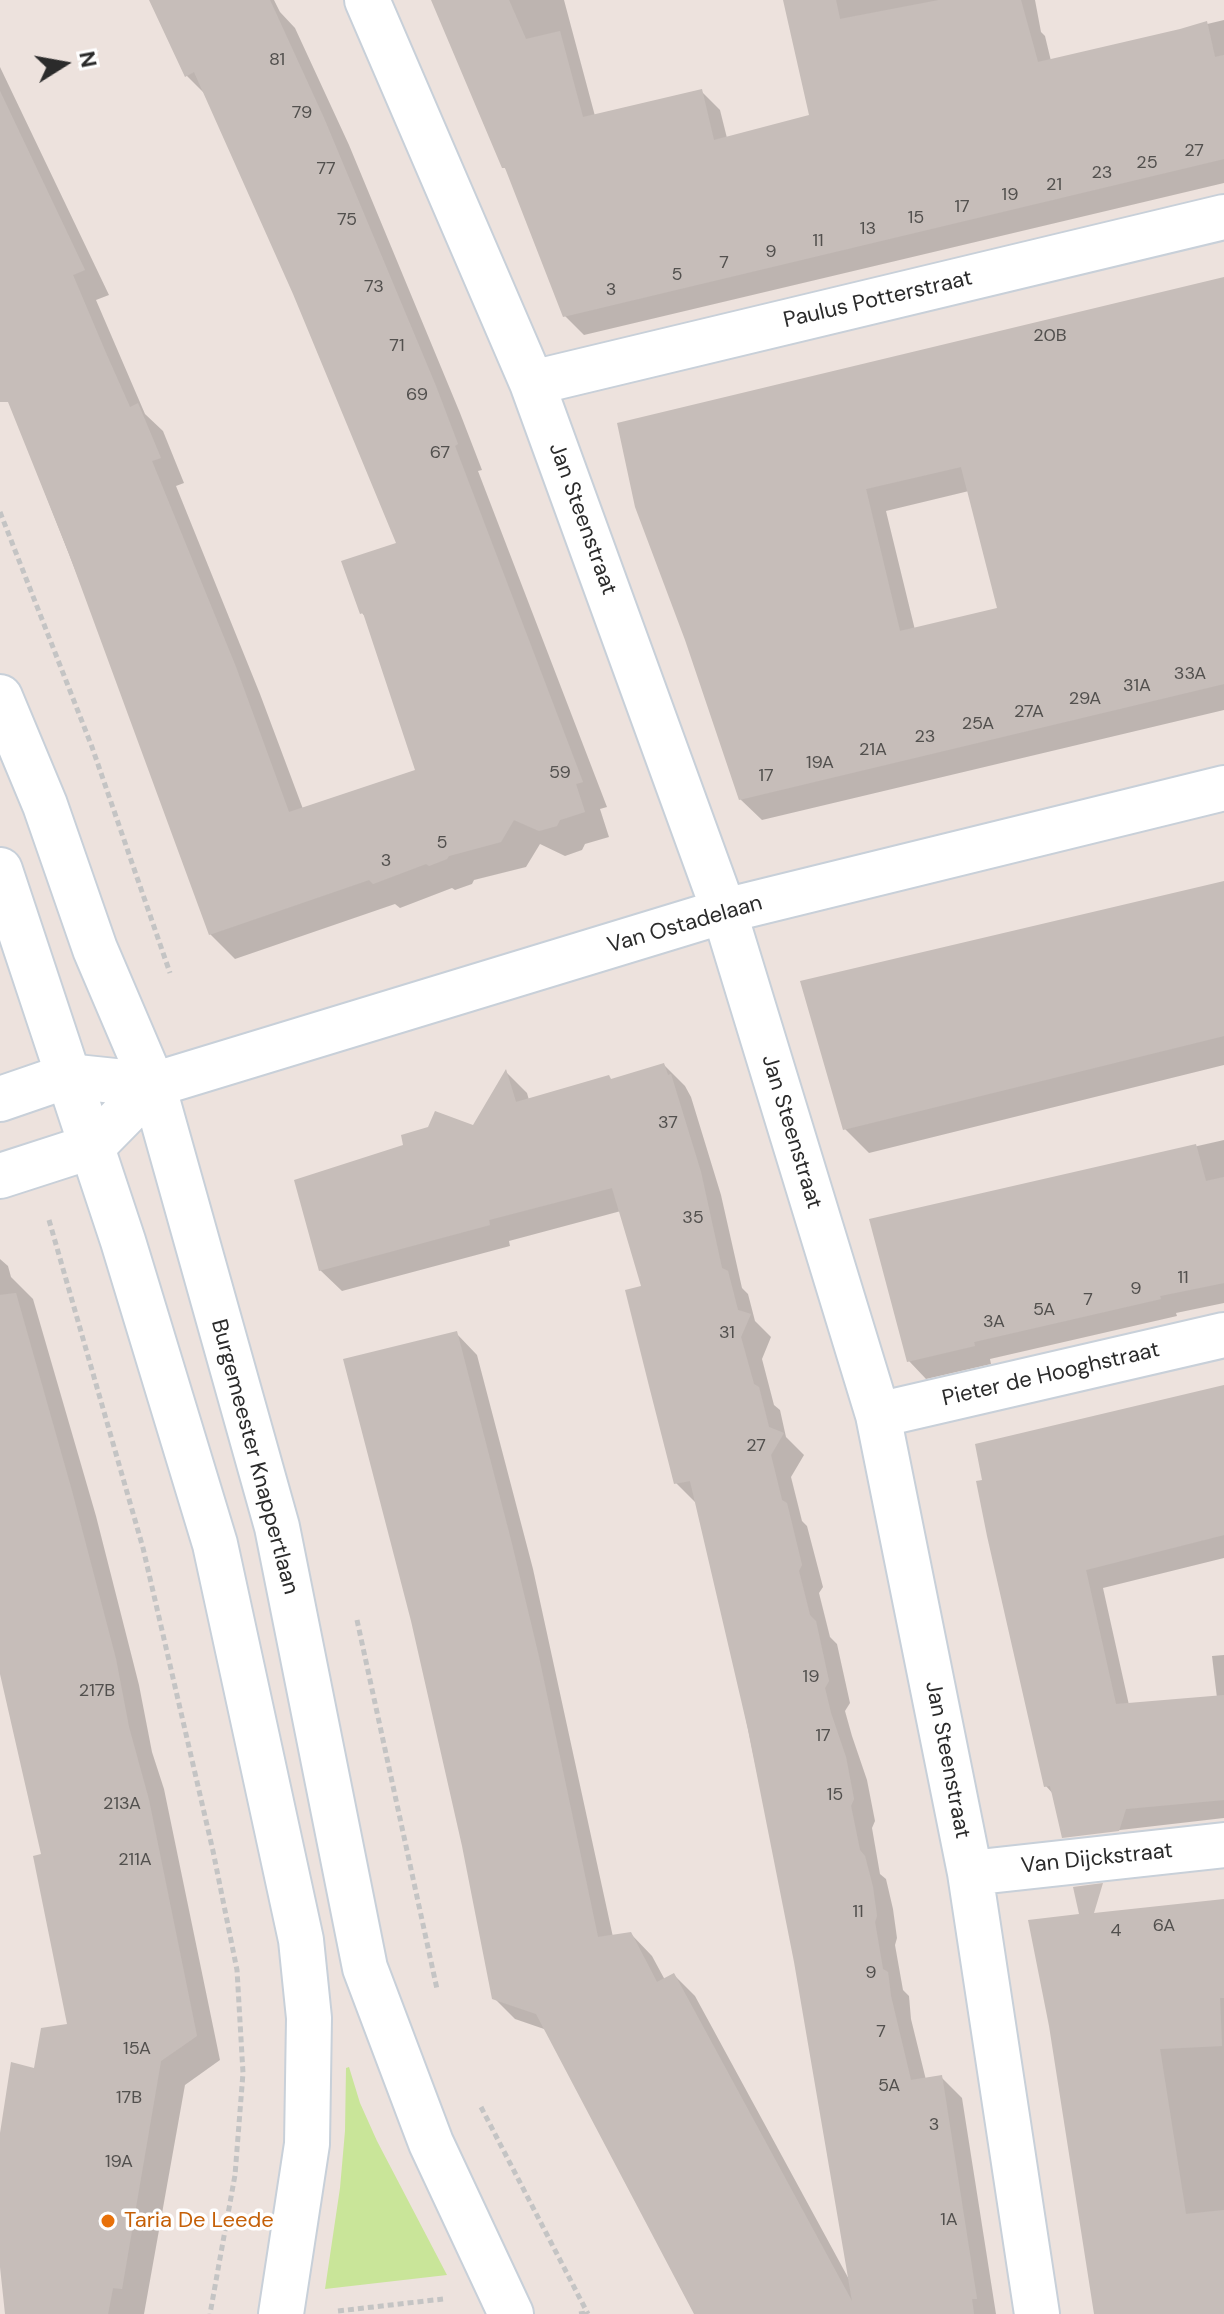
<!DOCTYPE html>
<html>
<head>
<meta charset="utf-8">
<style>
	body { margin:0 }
	#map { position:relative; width:1224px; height:2314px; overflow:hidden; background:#ede2dd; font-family:"DM Sans",sans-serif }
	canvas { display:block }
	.north { position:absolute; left:24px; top:24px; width:80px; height:80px; -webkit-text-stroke:6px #fff; paint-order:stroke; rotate:79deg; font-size:22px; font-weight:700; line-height:32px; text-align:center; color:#2b2b2b }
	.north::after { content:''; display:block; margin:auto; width:28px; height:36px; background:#2b2b2b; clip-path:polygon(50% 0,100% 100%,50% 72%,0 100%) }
</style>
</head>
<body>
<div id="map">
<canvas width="1224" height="2314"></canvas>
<div class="north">N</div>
</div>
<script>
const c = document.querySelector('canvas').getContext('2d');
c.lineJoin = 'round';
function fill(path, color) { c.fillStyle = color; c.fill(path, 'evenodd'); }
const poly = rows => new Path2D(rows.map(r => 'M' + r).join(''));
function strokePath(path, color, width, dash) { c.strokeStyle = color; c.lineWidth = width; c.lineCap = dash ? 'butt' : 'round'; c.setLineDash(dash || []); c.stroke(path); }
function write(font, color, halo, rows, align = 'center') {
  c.font = font + ' "DM Sans",sans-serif'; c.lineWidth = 7; c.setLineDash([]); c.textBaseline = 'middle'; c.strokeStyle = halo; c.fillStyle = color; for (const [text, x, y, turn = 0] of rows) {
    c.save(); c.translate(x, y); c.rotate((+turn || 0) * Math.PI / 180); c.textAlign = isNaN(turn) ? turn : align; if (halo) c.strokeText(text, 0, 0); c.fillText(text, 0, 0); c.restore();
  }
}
const green = poly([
	[349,2067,360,2103,377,2141,447,2275,325,2289,340,2188,345,2131,346,2068]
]);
const shadow = poly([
	[151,0,274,0,280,12,295,28,349,145,460,413,482,470,478,471,607,807,600,809,609,837,585,844,582,850,565,856,540,844,526,867,474,880,472,884,455,890,452,888,400,908,395,904,235,959,210,934,132,715,0,378,0,67,109,295,96,300,145,414,163,431,184,483,176,486,260,694,303,809,417,772,367,619,362,613,398,544,295,293,206,95,186,75],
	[433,0,564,0,595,116,701,91,720,110,727,138,812,117,785,0,1035,0,1041,32,1045,36,1051,61,1224,20,1224,183,584,335,565,316,508,171,504,167],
	[1224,279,1224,710,762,820,740,799,687,640,637,506],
	[969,491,999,609,915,630,886,511],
	[1224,883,1224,1065,869,1153,845,1129],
	[664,1065,685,1086,691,1097,721,1195,742,1288,748,1294,755,1321,771,1337,762,1359,774,1405,780,1410,786,1437,804,1455,791,1477,802,1521,807,1526,823,1587,819,1593,830,1637,837,1644,850,1703,845,1711,852,1736,867,1780,875,1821,872,1828,880,1874,886,1879,893,1909,897,1938,895,1945,903,1990,909,1996,911,2019,926,2080,941,2077,962,2098,996,2314,696,2314,547,2030,515,2019,494,1998,456,1333,477,1355,533,1569,613,1937,631,1934,652,1956,665,1980,674,1975,695,1996,851,2283,796,1961,724,1613,698,1505,676,1483,643,1287,621,1211,509,1241,510,1246,342,1291,320,1270,474,1127,506,1072,527,1093,529,1100,612,1081],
	[1224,1140,1224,1303,1176,1313,1177,1316,990,1359,991,1364,926,1379,909,1361,871,1220],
	[0,1259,8,1266,11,1277,33,1299,96,1516,139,1685,152,1752,164,1789,220,2060,185,2085,144,2314,7,2314,0,2247,0,2144,36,2071,69,2026,44,1856,0,1667],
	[1224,1387,1224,1558,1103,1588,1129,1705,1217,1698,1212,1656,1224,1655,1224,1818,1077,1835,1054,1795,1046,1786,978,1483],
	[1224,1901,1224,2314,1096,2314,1051,2026]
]);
const building = poly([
	[149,0,270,0,324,118,436,386,458,444,455,446,583,782,576,784,585,812,560,820,557,826,539,831,514,820,501,842,449,856,447,859,429,866,426,864,373,884,369,880,209,935,69,554,8,402,0,402,0,91,85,270,73,275,106,353,130,407,138,403,161,458,152,461,236,667,289,812,415,770,363,613,360,614,341,561,396,543,293,294,194,72,185,77],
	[431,0,509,0,526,39,560,31,583,117,702,89,714,140,809,115,783,0,836,0,840,19,939,0,1021,0,1038,62,1180,29,1207,21,1215,57,1224,55,1224,159,563,317,505,168,502,168],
	[1224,277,1224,684,739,800,685,640,635,507,617,423],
	[961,467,997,608,900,631,866,489],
	[1224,881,1224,1036,843,1130,800,981],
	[664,1063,668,1075,671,1074,701,1172,722,1268,728,1271,738,1310,751,1314,741,1337,754,1384,759,1387,769,1427,784,1433,771,1455,782,1500,787,1503,802,1565,799,1571,810,1615,816,1621,829,1681,825,1688,831,1713,846,1757,854,1799,851,1806,860,1850,865,1856,873,1887,877,1916,875,1922,883,1969,888,1972,891,1996,911,2080,942,2075,977,2299,972,2299,974,2314,694,2314,536,2014,492,1999,462,1846,411,1621,343,1359,457,1331,512,1544,539,1657,598,1937,631,1932,657,1982,674,1973,852,2301,794,1962,748,1730,690,1481,674,1484,649,1386,625,1290,641,1286,612,1188,489,1220,490,1225,319,1271,294,1180,403,1145,401,1135,428,1127,435,1111,473,1125,506,1069,516,1102,609,1075,611,1079],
	[1196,1144,1206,1181,1224,1177,1224,1283,1160,1296,1161,1299,974,1342,975,1346,907,1362,869,1219],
	[16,1293,72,1491,116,1659,129,1727,149,1800,197,2036,161,2061,122,2289,113,2288,108,2314,5,2314,0,2267,0,2133,11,2062,34,2068,41,2028,67,2024,33,1856,41,1854,0,1674,0,1295],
	[1224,1385,1224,1535,1086,1570,1116,1704,1224,1695,1224,1800,1126,1809,1119,1831,1062,1838,1050,1786,1044,1787,987,1536,976,1481,982,1480,975,1444],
	[1103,1883,1094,1913,1224,1899,1224,1998,1220,1998,1222,2046,1160,2049,1186,2214,1224,2210,1224,2314,1094,2314,1049,2026,1028,1920,1079,1914,1073,1887]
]);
const path = poly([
	[0,512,92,747,170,973],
	[49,1220,143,1548,213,1851,237,1970,243,2073,235,2175,210,2314],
	[357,1620,437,1989],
	[481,2107,588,2314],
	[338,2311,443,2299],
	[579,2314,588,2313]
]);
const street = poly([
	[367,0,532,383,724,911,878,1415,970,1873,1037,2314],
	[532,383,1224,217],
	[0,1099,67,1076,153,1085,724,911,1224,788],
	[0,1176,93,1146,153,1085],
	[878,1415,1224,1335],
	[970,1873,1224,1845]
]);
const secondary = poly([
	[0,697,45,805,95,949,153,1085,277,1527,365,1968,431,2143,511,2314],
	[0,870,123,1241,215,1544,301,1940,309,2018,307,2144,281,2314]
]);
const markers = [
	[108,2221,8,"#e8710a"]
];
const numberNames = [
	["81",277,60],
	["79",302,113],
	["27",1194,151],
	["25",1147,163],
	["77",326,169],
	["23",1102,173],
	["21",1054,185],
	["19",1010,195],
	["17",962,207],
	["15",916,218],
	["75",347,220],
	["13",868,229],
	["11",818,241],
	["9",771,252],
	["7",724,263],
	["5",677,275],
	["73",374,287],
	["3",611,290],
	["20B",1050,336],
	["71",397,346],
	["69",417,395],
	["67",440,453],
	["33A",1190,674],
	["31A",1137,686],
	["29A",1085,699],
	["27A",1029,712],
	["25A",978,724],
	["23",925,737],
	["21A",873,750],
	["19A",820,763],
	["59",560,773],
	["17",766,776],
	["5",442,843],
	["3",386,861],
	["37",668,1123],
	["35",693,1218],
	["11",1183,1278],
	["9",1136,1289],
	["7",1088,1300],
	["5A",1044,1310],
	["3A",994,1322],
	["31",727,1333],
	["27",756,1446],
	["19",811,1677],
	["217B",97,1691],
	["17",823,1736],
	["15",835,1795],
	["213A",122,1804],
	["211A",135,1860],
	["11",858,1912],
	["6A",1164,1926],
	["4",1116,1931],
	["9",871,1973],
	["7",881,2032],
	["15A",137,2049],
	["5A",889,2086],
	["17B",129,2098],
	["3",934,2125],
	["19A",119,2162],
	["1A",949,2220]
];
const streetNames = [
	["Paulus Potterstraat",878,300,-13],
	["Jan Steenstraat",582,519,70],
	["Van Ostadelaan",685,925,-16],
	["Jan Steenstraat",791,1132,73],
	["Pieter de Hooghstraat",1051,1375,-13],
	["Burgemeester Knappertlaan",254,1457,75],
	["Jan Steenstraat",947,1760,79],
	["Van Dijckstraat",1097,1859,-6]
];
const foodNames = [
	["Taria De Leede",124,2221]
];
fill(green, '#c9e599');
fill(shadow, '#0003');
fill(building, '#c6bdb9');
strokePath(street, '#c8d0d9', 48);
strokePath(secondary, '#c8d0d9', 48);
strokePath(path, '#c4c4c4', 5, [6, 4]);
strokePath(street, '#fff', 44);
strokePath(secondary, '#fff', 44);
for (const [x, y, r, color] of markers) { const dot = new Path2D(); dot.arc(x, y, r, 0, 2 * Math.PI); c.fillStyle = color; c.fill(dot); strokePath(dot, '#fff', 3); }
write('18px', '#52504e', null, numberNames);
write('22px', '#2b2b2b', '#fff', streetNames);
write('22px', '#c56008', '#fff', foodNames, 'left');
</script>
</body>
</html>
